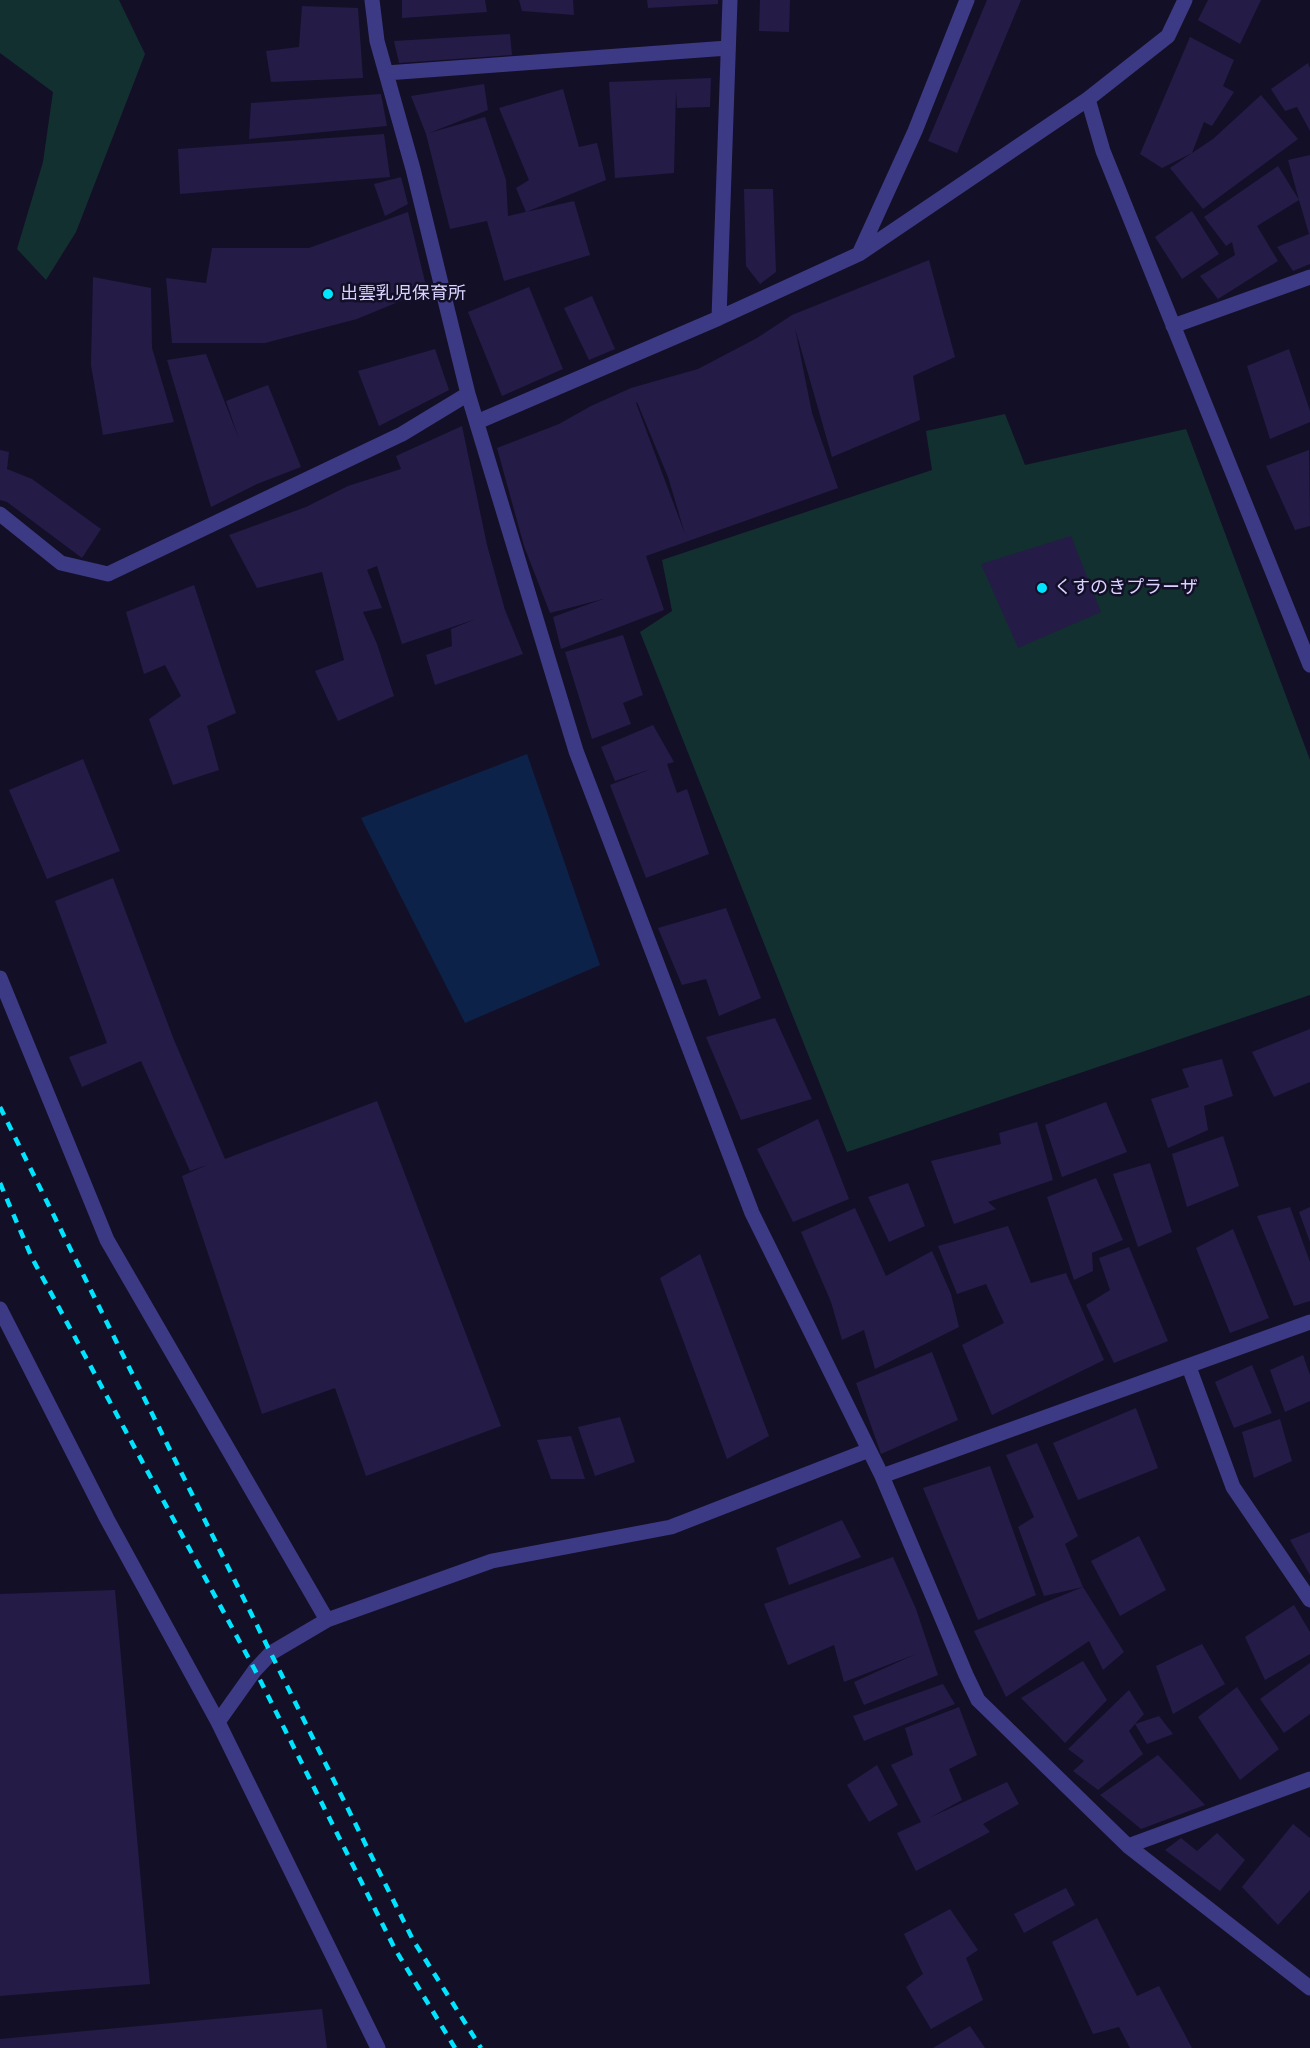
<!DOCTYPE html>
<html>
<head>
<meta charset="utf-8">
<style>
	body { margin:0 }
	canvas { display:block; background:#130f26 }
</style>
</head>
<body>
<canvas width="1310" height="2048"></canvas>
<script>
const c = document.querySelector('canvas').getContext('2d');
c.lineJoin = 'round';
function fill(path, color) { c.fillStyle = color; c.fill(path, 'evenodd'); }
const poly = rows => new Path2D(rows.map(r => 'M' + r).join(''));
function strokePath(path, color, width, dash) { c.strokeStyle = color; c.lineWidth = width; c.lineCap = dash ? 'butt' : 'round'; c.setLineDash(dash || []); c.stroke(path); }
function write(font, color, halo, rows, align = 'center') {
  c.font = font + ' "DM Sans","Noto Sans JP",sans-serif'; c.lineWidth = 5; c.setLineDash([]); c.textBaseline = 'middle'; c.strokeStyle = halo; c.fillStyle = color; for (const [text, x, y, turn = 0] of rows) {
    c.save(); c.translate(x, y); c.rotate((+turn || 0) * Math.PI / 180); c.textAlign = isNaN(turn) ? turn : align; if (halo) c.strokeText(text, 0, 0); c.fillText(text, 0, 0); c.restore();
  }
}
const green = poly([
	[0,0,119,0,145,54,76,232,46,280,17,249,43,162,53,92,0,53],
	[1005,414,1025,465,1186,429,1310,760,1310,995,847,1152,640,632,672,611,662,560,932,470,926,431]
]);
const water = poly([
	[527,754,600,965,465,1023,361,818]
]);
const building = poly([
	[402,0,485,0,487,12,402,18],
	[519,0,573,0,574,15,522,11],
	[647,0,718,0,718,4,648,8],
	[760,0,790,0,789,32,759,31],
	[987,0,1021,0,957,153,928,141],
	[1208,0,1261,0,1240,44,1198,20],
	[302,6,358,8,363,78,271,82,266,51,299,47],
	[510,34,512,55,399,63,394,41],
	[1190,37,1234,60,1223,86,1234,92,1212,126,1204,122,1192,153,1213,139,1261,95,1298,139,1203,209,1170,168,1192,153,1162,168,1140,154],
	[1308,63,1310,68,1310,131,1297,107,1285,111,1271,89],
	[711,78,710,107,677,108,676,90,674,173,615,178,609,82],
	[484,84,488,110,429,133,485,117,506,180,508,216,574,201,590,255,504,281,487,221,450,229,426,134,411,96],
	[563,89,579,147,597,143,606,180,526,212,516,188,529,180,499,108],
	[381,94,387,126,249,139,251,103],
	[384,134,390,177,180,194,178,149],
	[1310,155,1310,264,1293,271,1277,247,1309,234,1299,200,1257,226,1278,261,1218,299,1200,276,1235,255,1232,242,1226,246,1204,217,1278,166,1299,200,1288,160],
	[401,177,408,204,385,216,374,184],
	[744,189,773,189,776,272,760,284,746,266],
	[1192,211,1219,254,1182,279,1155,237],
	[408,212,427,290,357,319,265,343,172,343,166,278,206,283,212,248,309,248],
	[929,260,955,357,913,376,920,420,832,457,795,328,812,413,838,488,646,556,664,610,561,649,553,617,603,599,550,613,524,546,497,448,559,424,591,406,631,388,698,369,757,338,792,315],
	[637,402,668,477,685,534,636,403],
	[93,277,151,288,152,348,174,422,103,435,91,365],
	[529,287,563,369,502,396,468,312],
	[592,296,615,349,589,360,564,308],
	[435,349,449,390,379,426,358,371],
	[1289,349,1310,411,1310,422,1270,439,1247,366],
	[206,354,239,439,226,401,268,385,301,467,257,484,211,507,167,360],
	[462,426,487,545,505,610,523,654,435,685,426,655,452,646,451,629,476,619,402,644,377,566,367,570,382,608,363,612,377,644,394,696,338,721,315,671,344,660,322,572,257,588,229,535,306,507,348,486,401,469,396,456],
	[0,450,9,452,7,469,32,479,101,529,82,558,7,502,0,500],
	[1309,450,1310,526,1295,530,1266,466],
	[1071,536,1101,612,1018,648,981,564],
	[194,585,236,713,207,726,219,770,173,785,149,719,181,696,165,665,144,674,126,612],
	[623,635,643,695,623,703,631,724,592,739,565,652],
	[653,725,674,762,667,764,677,793,687,789,709,854,646,878,610,785,651,769,615,781,601,747],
	[83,759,120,851,47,879,9,790],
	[113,878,174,1040,225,1159,377,1101,501,1426,366,1476,335,1388,262,1414,182,1176,207,1165,190,1171,141,1061,82,1087,69,1057,107,1043,55,901],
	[726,908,761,998,719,1016,706,979,682,985,658,928],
	[775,1018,812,1099,741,1120,706,1037],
	[1310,1029,1310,1082,1274,1097,1252,1052],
	[1222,1059,1233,1096,1204,1106,1208,1130,1168,1148,1151,1099,1189,1087,1182,1069],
	[1106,1102,1127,1152,1062,1177,1045,1125],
	[818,1119,849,1199,793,1222,757,1149],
	[1037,1122,1053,1180,988,1202,996,1209,954,1224,931,1161,1001,1144,999,1133],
	[1223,1136,1239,1186,1187,1207,1172,1154],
	[1150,1163,1172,1232,1138,1247,1113,1174],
	[1096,1178,1123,1240,1092,1253,1093,1271,1074,1280,1047,1197],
	[908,1183,925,1226,889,1242,868,1197],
	[1290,1207,1310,1262,1310,1301,1294,1306,1257,1216],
	[1310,1207,1310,1242,1299,1212],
	[855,1208,886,1276,932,1251,951,1294,959,1327,875,1369,864,1330,842,1340,831,1302,801,1232],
	[1008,1226,1031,1283,1066,1273,1104,1360,992,1415,962,1345,1004,1323,986,1284,957,1294,938,1246],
	[1233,1229,1269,1318,1230,1333,1196,1248],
	[1129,1247,1168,1341,1114,1363,1086,1305,1110,1290,1099,1258],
	[700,1254,769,1436,727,1459,660,1278],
	[932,1352,958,1420,881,1454,856,1383],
	[1303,1355,1310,1375,1310,1401,1285,1412,1270,1370],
	[1252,1365,1272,1413,1234,1428,1215,1382],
	[1136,1408,1158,1468,1078,1500,1053,1443],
	[620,1417,635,1462,595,1476,578,1427],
	[1280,1419,1292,1461,1254,1478,1242,1432],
	[571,1436,585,1479,551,1479,537,1440],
	[1037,1443,1078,1536,1065,1544,1083,1587,1044,1596,1018,1527,1034,1517,1006,1455],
	[990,1466,1036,1595,978,1620,923,1488],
	[842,1520,861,1557,789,1585,776,1548],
	[1310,1532,1310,1575,1290,1540],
	[1139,1536,1166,1590,1120,1616,1091,1561],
	[893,1557,916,1609,938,1675,864,1705,854,1682,916,1654,844,1682,834,1645,788,1665,764,1604],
	[1083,1587,1124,1652,1103,1670,1089,1641,1006,1697,974,1631],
	[115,1590,150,1984,0,1996,0,1594],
	[1294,1605,1310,1632,1310,1654,1265,1680,1245,1637],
	[1202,1644,1225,1684,1173,1714,1156,1666],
	[1083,1661,1107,1700,1065,1743,1021,1698],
	[1310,1663,1310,1714,1284,1733,1260,1699],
	[943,1684,955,1704,864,1741,853,1716],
	[1237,1687,1279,1749,1240,1780,1198,1717],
	[1129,1690,1144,1714,1135,1724,1159,1716,1173,1734,1147,1744,1135,1724,1129,1731,1143,1754,1098,1790,1073,1771,1084,1761,1068,1749],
	[959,1707,977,1755,949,1769,962,1800,929,1818,1007,1782,1019,1804,983,1824,990,1832,916,1871,897,1833,921,1822,891,1765,913,1755,905,1728],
	[1158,1755,1205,1805,1141,1829,1100,1795],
	[877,1765,898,1805,869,1822,847,1785],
	[1293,1824,1310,1838,1310,1890,1278,1925,1242,1887],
	[1217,1833,1245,1860,1220,1891,1165,1850,1181,1838,1197,1851],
	[1066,1888,1075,1905,1024,1933,1014,1914],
	[950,1909,978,1950,966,1958,983,2000,931,2029,906,1987,923,1974,904,1934],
	[1097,1918,1137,1996,1159,1986,1192,2048,1130,2048,1119,2027,1093,2034,1052,1942],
	[322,2009,327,2048,0,2048,0,2039],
	[970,2026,985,2048,933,2048]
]);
const minor = poly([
	[372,0,377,41,413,169,468,394,576,751,752,1213,882,1476,966,1675,978,1700,1128,1846,1310,1988],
	[386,73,728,48],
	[1088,99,1103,151,1310,665],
	[859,254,915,131,967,0],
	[719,318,730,0],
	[1173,326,1310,277],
	[477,422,719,318,859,254,1088,99,1168,36,1185,0],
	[0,514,61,563,108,574,402,434,468,394],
	[0,978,107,1240,327,1620],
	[0,1309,107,1519,218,1722,378,2048],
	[1189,1367,1233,1487,1310,1600],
	[882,1476,1310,1322],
	[218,1722,255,1670,271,1653,327,1620,492,1561,671,1527,869,1450],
	[1128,1846,1310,1779]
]);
const rail = poly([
	[0,1107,413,1940,481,2048],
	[0,1183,32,1258,255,1670,395,1949,455,2048]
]);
const markers = [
	[328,294,6,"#00e5ff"],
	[1042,588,6,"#00e5ff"]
];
const poiNames = [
	["出雲乳児保育所",340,294],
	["くすのきプラーザ",1054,588]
];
fill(green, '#12302f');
fill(water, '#0c2248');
fill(building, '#241b47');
strokePath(minor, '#3d3a85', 15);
strokePath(rail, '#00e5ff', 4.5, [9, 8]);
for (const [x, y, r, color] of markers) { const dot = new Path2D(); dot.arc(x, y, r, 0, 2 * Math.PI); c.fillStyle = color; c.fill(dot); strokePath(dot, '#130f26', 2); }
write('18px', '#d9d4ff', '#130f26', poiNames, 'left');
</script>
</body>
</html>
